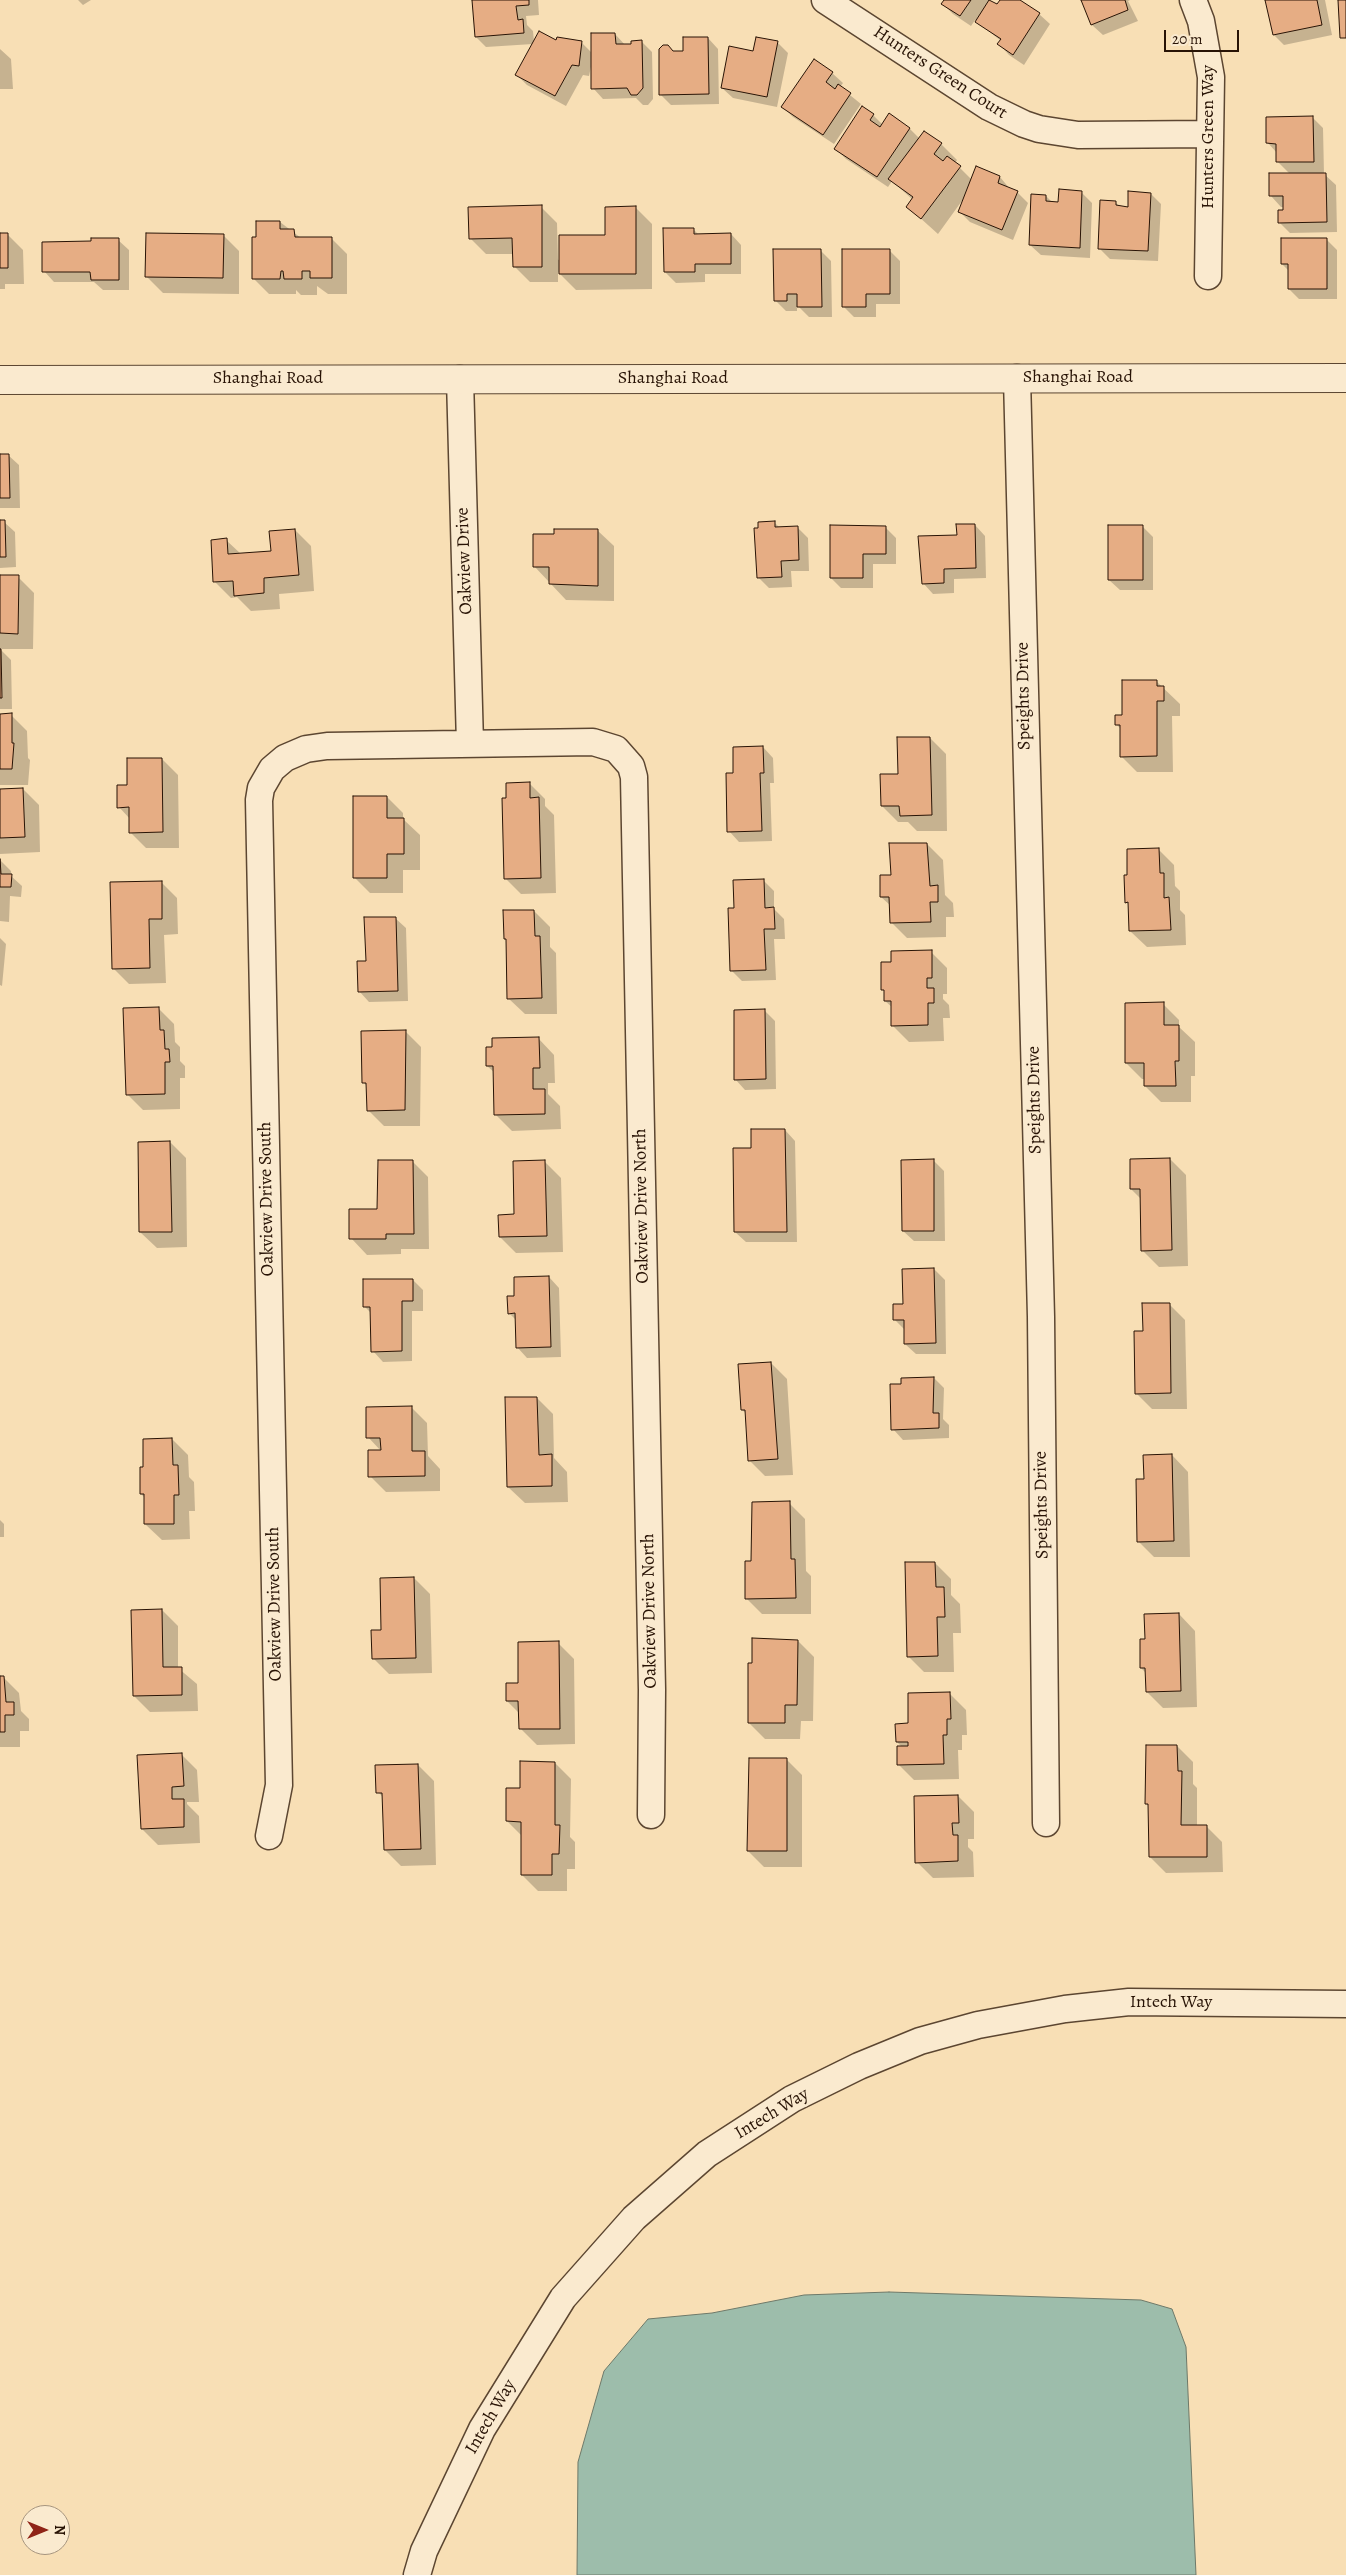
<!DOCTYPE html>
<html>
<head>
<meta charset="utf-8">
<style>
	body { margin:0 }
	#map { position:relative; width:1346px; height:2575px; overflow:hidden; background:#f8dfb5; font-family:Alegreya,serif }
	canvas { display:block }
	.north { position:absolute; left:20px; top:2505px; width:50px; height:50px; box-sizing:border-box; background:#faeacf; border:1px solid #a6947e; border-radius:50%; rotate:90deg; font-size:14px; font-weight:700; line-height:20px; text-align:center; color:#281305 }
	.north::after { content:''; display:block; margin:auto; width:18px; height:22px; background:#8f2418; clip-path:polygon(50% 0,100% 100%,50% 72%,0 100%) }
	.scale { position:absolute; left:1164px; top:30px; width:75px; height:22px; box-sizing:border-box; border:2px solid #281305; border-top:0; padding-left:6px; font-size:15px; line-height:18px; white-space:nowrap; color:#281305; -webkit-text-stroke:4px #faeacf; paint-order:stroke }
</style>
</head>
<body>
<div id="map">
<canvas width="1346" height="2575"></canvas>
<div class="north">N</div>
<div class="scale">20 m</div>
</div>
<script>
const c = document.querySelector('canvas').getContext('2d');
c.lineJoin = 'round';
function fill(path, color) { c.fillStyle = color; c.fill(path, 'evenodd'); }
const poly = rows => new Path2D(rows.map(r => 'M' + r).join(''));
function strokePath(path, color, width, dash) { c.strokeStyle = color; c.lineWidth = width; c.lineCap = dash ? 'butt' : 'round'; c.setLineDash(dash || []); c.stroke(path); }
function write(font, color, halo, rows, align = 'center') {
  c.font = font + ' Alegreya,serif'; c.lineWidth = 5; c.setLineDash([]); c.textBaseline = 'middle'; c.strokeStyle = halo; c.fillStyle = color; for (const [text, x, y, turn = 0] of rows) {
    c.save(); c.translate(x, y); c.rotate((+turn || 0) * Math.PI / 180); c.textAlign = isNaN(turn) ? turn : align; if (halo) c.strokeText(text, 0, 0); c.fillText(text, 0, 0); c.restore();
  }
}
const water = poly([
	[889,2292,1141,2300,1172,2309,1186,2347,1196,2575,577,2575,578,2462,604,2371,648,2319,712,2313,804,2295,889,2292]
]);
const shadow = poly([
	[78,0,91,0,83,5],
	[473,0,538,0,539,15,526,16,527,25,533,31,534,42,581,42,592,53,615,34,626,46,642,42,652,52,653,99,648,105,643,105,636,98,603,99,593,88,592,62,589,76,583,75,566,106,527,85,516,74,533,44,486,47,476,37],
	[945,0,989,0,997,6,1001,0,1018,0,1039,14,1050,24,1024,65,1009,55,999,44,1001,41,975,20,971,26,953,14,943,4],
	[1083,0,1130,0,1128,1,1138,21,1103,35,1092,25],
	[1266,0,1325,0,1332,35,1284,45,1274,35],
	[708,38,718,49,719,104,671,105,660,94,674,52,685,52],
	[777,42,788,53,777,107,733,98,722,88,754,52],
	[0,49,11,59,13,89,0,89],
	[832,73,843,83,840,87,861,104,834,144,793,117,783,107],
	[873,115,883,125,909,128,920,139,941,144,957,160,955,163,972,180,1000,177,1010,189,1017,192,1028,203,1013,240,970,222,960,212,964,198,938,234,908,207,913,200,892,181,888,187,846,159,835,148],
	[1313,118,1323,128,1324,174,1336,185,1337,232,1290,233,1279,222,1284,207,1281,207,1271,196,1290,174,1277,161,1277,153,1268,143],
	[1081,192,1092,203,1090,258,1041,255,1030,245,1046,196,1053,203,1060,203],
	[1151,194,1161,204,1158,261,1110,259,1099,248,1115,202,1120,207,1129,208],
	[541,207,557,223,558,260,606,237,636,208,652,224,652,289,576,290,558,272,558,282,530,282,514,266,514,254,486,254,470,238],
	[280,222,301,238,331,238,347,254,347,294,328,294,317,286,317,295,301,295,296,290,296,294,269,294,253,278,257,238],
	[693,229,699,235,731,234,741,245,741,274,705,274,705,282,676,283,665,272],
	[7,234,23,250,24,284,5,284,5,289,0,289,0,235],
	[223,235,239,251,239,294,163,293,147,277],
	[1326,239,1337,250,1337,299,1299,299,1289,289,1289,271,1282,264],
	[118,240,129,250,129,290,103,290,94,282,54,282,44,271,93,242],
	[820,250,831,261,832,317,809,317,797,305,797,311,786,311,775,300],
	[889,250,900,261,900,304,876,304,876,317,854,317,844,307],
	[0,455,8,455,19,465,20,508,0,508],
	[0,522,4,522,15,532,16,567,0,568],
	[774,522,780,528,797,527,808,538,809,571,791,571,792,587,769,588,758,577],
	[975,525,985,536,986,578,954,579,954,593,933,594,923,583,958,536],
	[1142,526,1153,537,1153,590,1120,590,1109,580],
	[885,527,896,538,896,564,873,564,873,588,841,588,831,578],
	[295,530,311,546,314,591,279,594,280,609,251,611,237,597,231,598,215,582,226,540,241,554,272,552],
	[597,530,614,546,614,601,566,600,534,566,556,536],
	[0,576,18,577,34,593,33,649,0,649],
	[0,649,11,660,12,709,0,709],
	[1156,681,1180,704,1180,716,1172,716,1173,772,1137,772,1121,756,1121,729,1116,724],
	[0,715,11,715,27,731,28,758,30,760,28,785,0,785],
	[930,738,946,754,947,831,917,831,908,822,898,822,882,806],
	[763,747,773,758,774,783,770,783,772,841,739,842,729,831,734,774],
	[162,759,178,775,179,848,146,848,130,832,130,819,119,807,128,786],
	[529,783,545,799,545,806,554,815,556,893,521,894,505,878,508,799],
	[23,789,39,805,40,852,0,854,0,790],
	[387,797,403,813,403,819,420,835,420,870,403,870,403,893,370,893,354,877],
	[927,844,943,860,945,895,953,903,954,917,946,917,946,937,907,938,891,922,891,906,881,897,892,876],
	[1158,849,1174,865,1175,886,1180,891,1180,910,1185,915,1186,945,1147,947,1130,931,1130,906,1126,902,1128,876],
	[0,860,11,871,11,876,22,886,21,897,10,896,9,922,0,921],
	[763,880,774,891,774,909,784,919,785,939,774,939,776,980,742,981,731,970,735,909],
	[161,882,177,898,178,934,164,935,166,983,129,984,113,968],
	[534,911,550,927,550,947,556,953,557,1014,525,1014,508,998,508,942,505,939],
	[395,918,406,928,408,1001,369,1002,359,991,367,962],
	[0,938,6,944,2,986,0,985],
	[931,952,947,968,947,994,943,994,943,999,949,1005,950,1018,943,1018,944,1041,909,1042,893,1026,893,1008,885,1001,885,992,883,989,893,963],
	[1163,1004,1179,1020,1179,1027,1195,1042,1195,1076,1191,1076,1191,1102,1161,1102,1145,1086,1145,1079,1142,1079,1126,1063],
	[158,1008,174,1024,175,1042,180,1047,180,1061,185,1066,185,1078,180,1078,180,1109,143,1110,127,1094],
	[765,1011,775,1021,776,1089,745,1090,735,1079],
	[405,1031,421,1047,420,1126,384,1126,368,1110,368,1087,363,1082],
	[538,1038,554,1055,555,1083,548,1083,548,1094,560,1106,561,1129,512,1131,496,1115,495,1073,487,1066],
	[785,1130,795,1141,797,1242,746,1242,735,1232],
	[170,1142,186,1158,187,1247,157,1248,140,1232],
	[1170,1159,1186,1175,1188,1266,1159,1267,1143,1251,1141,1199,1131,1189],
	[933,1160,944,1171,945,1241,914,1241,903,1231],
	[412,1161,428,1177,429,1249,401,1249,401,1254,367,1255,351,1238,378,1210],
	[545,1162,561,1178,563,1252,516,1253,500,1237,516,1216],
	[934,1269,945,1280,946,1354,916,1354,905,1344,905,1330,895,1320],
	[549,1277,559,1288,561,1357,527,1358,517,1347,516,1320,509,1313,516,1297],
	[413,1280,423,1290,423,1311,412,1311,412,1361,383,1362,373,1351,372,1314,364,1306],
	[1169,1304,1185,1320,1187,1409,1152,1409,1136,1393,1144,1332],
	[771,1363,787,1379,793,1475,765,1476,749,1460,747,1414,742,1410],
	[934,1378,944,1388,943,1419,949,1425,949,1438,903,1440,893,1429,902,1385],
	[537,1398,553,1414,554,1458,567,1472,568,1502,525,1503,508,1487],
	[411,1407,427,1423,428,1456,440,1469,440,1491,386,1492,370,1476,381,1451,368,1437],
	[172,1439,188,1455,189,1477,194,1482,195,1511,189,1511,190,1539,162,1540,145,1524,145,1498,141,1494,145,1469],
	[1172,1455,1188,1472,1190,1557,1154,1557,1138,1541,1145,1481],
	[789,1503,805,1519,806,1571,811,1576,811,1614,762,1614,746,1598,752,1562],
	[0,1520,4,1524,4,1537,0,1537],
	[935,1563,951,1579,951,1595,960,1604,961,1633,953,1633,954,1672,924,1672,908,1656],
	[414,1578,430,1594,432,1673,389,1674,373,1658,382,1631],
	[162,1610,178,1626,178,1668,197,1684,198,1711,150,1712,134,1696],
	[1179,1614,1195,1631,1197,1707,1163,1708,1147,1692,1146,1673,1141,1668,1146,1640],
	[798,1641,814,1657,813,1721,801,1721,800,1739,765,1739,749,1723,753,1664],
	[558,1643,574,1659,575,1744,537,1745,521,1729,520,1714,507,1701],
	[0,1677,3,1677,19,1693,21,1711,29,1719,29,1731,20,1731,20,1747,0,1747],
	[950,1694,966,1710,967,1735,962,1735,962,1750,958,1750,959,1779,914,1780,898,1764,902,1747,897,1742,909,1725],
	[1177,1746,1193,1762,1193,1784,1197,1788,1197,1826,1206,1826,1222,1842,1223,1872,1166,1873,1150,1857,1150,1807,1146,1804],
	[181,1754,197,1770,199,1802,187,1802,187,1804,199,1816,200,1843,158,1845,142,1829],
	[786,1759,802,1775,802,1867,764,1867,748,1851],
	[555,1763,571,1779,570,1837,575,1842,575,1869,567,1869,567,1891,538,1891,522,1875,522,1836,507,1821],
	[418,1765,434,1781,436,1865,401,1866,385,1850,384,1798,378,1792],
	[958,1796,974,1812,974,1839,968,1839,968,1847,973,1852,974,1877,933,1878,917,1862]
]);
const building = poly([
	[472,0,529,0,529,5,516,6,518,20,523,19,524,33,475,37,472,0],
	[944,0,971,0,960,16,941,4,944,0],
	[989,0,997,4,1000,0,1020,0,1040,13,1013,55,997,44,1001,39,975,22,989,0],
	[1081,0,1125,0,1128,10,1091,25,1081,0],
	[1265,0,1317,0,1322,25,1273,35,1265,0],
	[1338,0,1346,0,1346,38,1340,38,1338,0],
	[539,31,556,40,557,37,582,41,579,66,572,65,555,96,515,75,539,31],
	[591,33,615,33,616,44,631,44,631,41,642,40,643,88,637,95,631,95,627,88,591,89,591,33],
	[683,37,708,37,709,94,659,95,659,49,663,45,668,45,673,51,683,51,683,37],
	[756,37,778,41,767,97,721,88,729,46,753,51,756,37],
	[814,59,833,72,826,82,835,89,838,84,851,93,823,135,781,107,814,59],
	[862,106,874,114,870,120,880,127,889,113,910,128,877,177,834,149,862,106],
	[1313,116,1314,162,1276,162,1276,144,1266,143,1266,117,1313,116],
	[924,131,942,143,934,154,943,161,947,156,961,166,921,219,906,207,913,197,888,179,924,131],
	[976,166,1000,176,998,183,1018,191,1002,230,958,212,976,166],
	[1269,173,1326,173,1327,222,1278,223,1278,210,1283,210,1283,196,1269,196,1269,173],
	[1059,189,1082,191,1080,248,1029,245,1031,194,1046,195,1046,201,1058,202,1059,189],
	[1128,191,1151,193,1148,251,1098,249,1100,200,1116,201,1116,205,1128,207,1128,191],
	[542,205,542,267,513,267,512,238,469,239,468,207,542,205],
	[636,206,636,274,559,274,559,235,605,235,605,207,636,206],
	[256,221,280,221,280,229,294,229,295,237,332,237,332,278,310,278,310,271,302,271,302,279,284,279,283,271,281,271,280,279,252,279,252,237,256,237,256,221],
	[663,228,694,228,694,234,731,233,731,264,695,264,695,272,664,272,663,228],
	[0,233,8,233,8,268,0,268,0,233],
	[146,233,224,234,223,278,145,277,146,233],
	[91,238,119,238,119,280,91,280,90,272,42,272,42,242,91,241,91,238],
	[1281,238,1327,238,1327,289,1288,289,1288,264,1281,264,1281,238],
	[773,249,821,249,822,307,797,307,797,294,787,294,787,301,774,301,773,249],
	[842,249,890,249,890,294,866,294,866,307,842,307,842,249],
	[0,454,9,454,10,498,0,498,0,454],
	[0,520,5,520,6,557,0,557,0,520],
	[775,521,775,527,798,526,799,560,781,561,782,577,757,578,754,528,758,528,758,522,775,521],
	[956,524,975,524,976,568,944,569,944,583,922,584,918,536,957,535,956,524],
	[830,525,886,526,886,554,863,554,863,578,830,578,830,525],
	[1108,525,1143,525,1143,580,1108,580,1108,525],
	[295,529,299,575,264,578,264,593,234,596,233,581,213,582,211,540,227,538,228,554,271,551,269,531,295,529],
	[554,529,598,529,598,586,549,584,549,567,533,567,533,534,554,534,554,529],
	[0,575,19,575,18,634,0,633,0,575],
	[0,649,1,649,2,698,0,698,0,649],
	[1122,680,1157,680,1157,686,1164,686,1164,701,1157,701,1157,756,1120,757,1120,725,1115,725,1115,715,1122,715,1122,680],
	[12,713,12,743,14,743,12,769,0,769,0,714,12,713],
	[897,737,930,737,932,815,900,816,899,806,881,806,880,774,898,774,897,737],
	[763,746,764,773,760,773,762,831,727,832,726,773,733,773,733,747,763,746],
	[127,758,162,758,163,832,129,833,129,807,117,808,117,785,127,785,127,758],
	[530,782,530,798,539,797,541,878,504,879,502,798,506,798,506,783,530,782],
	[23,788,25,837,0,838,0,789,23,788],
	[353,796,387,796,387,818,404,818,404,854,387,854,387,878,353,878,353,796],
	[889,843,927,843,930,886,938,885,938,902,930,902,931,922,890,923,889,897,880,897,880,875,891,875,889,843],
	[1159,848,1160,873,1164,873,1164,898,1169,897,1171,930,1129,931,1128,902,1125,903,1124,875,1127,875,1127,849,1159,848],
	[0,859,1,874,12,874,11,887,0,887,0,859],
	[764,879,765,908,774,907,775,929,764,929,766,970,730,971,728,908,734,908,733,880,764,879],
	[162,881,162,919,149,919,150,968,112,969,110,882,162,881],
	[503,910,534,910,535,936,540,936,542,998,507,999,506,939,504,939,503,910],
	[364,917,396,917,398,991,358,992,357,961,366,961,364,917],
	[932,950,932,978,927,978,927,988,934,988,934,1003,928,1003,928,1025,891,1026,891,1001,884,1001,884,990,881,990,881,962,891,962,891,951,932,950],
	[1164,1002,1164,1025,1179,1025,1179,1061,1175,1061,1176,1086,1144,1086,1144,1063,1125,1063,1125,1003,1164,1002],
	[159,1007,160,1030,164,1030,165,1049,169,1049,170,1062,165,1062,165,1094,126,1095,123,1008,159,1007],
	[765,1009,766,1079,734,1080,734,1010,765,1009],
	[406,1030,405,1110,367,1111,366,1083,362,1083,361,1031,406,1030],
	[539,1037,540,1068,533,1068,533,1089,545,1089,545,1114,494,1115,493,1066,486,1066,486,1047,492,1047,492,1038,539,1037],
	[751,1129,785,1129,787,1232,734,1232,733,1148,751,1148,751,1129],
	[170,1141,172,1232,139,1232,138,1142,170,1141],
	[1170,1158,1172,1250,1141,1251,1140,1189,1130,1189,1130,1159,1170,1158],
	[934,1159,934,1231,902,1231,901,1160,934,1159],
	[378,1160,413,1160,414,1234,386,1234,386,1239,349,1239,349,1209,377,1209,378,1160],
	[545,1160,547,1236,499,1237,498,1215,514,1214,513,1161,545,1160],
	[934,1268,936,1343,904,1344,904,1320,893,1320,893,1304,903,1304,902,1269,934,1268],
	[549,1276,551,1347,516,1348,515,1313,508,1314,507,1296,514,1296,514,1277,549,1276],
	[363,1279,413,1279,413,1301,402,1301,402,1351,371,1352,370,1307,363,1307,363,1279],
	[1142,1303,1170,1303,1171,1393,1135,1394,1134,1331,1143,1331,1142,1303],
	[771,1362,778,1459,748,1461,745,1410,741,1410,738,1364,771,1362],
	[934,1377,933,1413,939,1413,939,1428,891,1430,890,1384,901,1384,901,1378,934,1377],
	[505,1397,537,1397,539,1455,552,1454,552,1486,507,1487,505,1397],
	[412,1406,412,1451,425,1451,425,1476,368,1477,368,1450,381,1450,380,1438,366,1438,366,1407,412,1406],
	[172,1438,173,1465,178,1465,179,1495,174,1495,174,1524,144,1524,144,1494,140,1494,140,1467,143,1467,143,1439,172,1438],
	[1172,1454,1174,1541,1137,1542,1136,1479,1144,1479,1143,1455,1172,1454],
	[790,1501,791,1559,795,1559,796,1598,745,1599,745,1561,751,1561,752,1502,790,1501],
	[905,1562,935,1562,936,1587,944,1587,945,1617,937,1617,938,1656,907,1657,905,1562],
	[414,1577,416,1658,372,1659,371,1630,381,1630,380,1578,414,1577],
	[162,1609,163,1667,182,1667,182,1695,133,1696,131,1610,162,1609],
	[1179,1613,1181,1691,1146,1692,1145,1668,1140,1668,1140,1639,1145,1639,1144,1614,1179,1613],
	[752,1638,798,1640,797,1705,785,1705,785,1723,748,1723,748,1663,752,1663,752,1638],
	[559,1641,560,1729,519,1729,518,1701,506,1701,506,1683,518,1683,518,1642,559,1641],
	[0,1676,4,1676,6,1702,14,1702,14,1715,5,1715,5,1732,0,1732,0,1676],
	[950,1692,951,1719,947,1719,947,1735,943,1735,944,1764,897,1765,897,1746,908,1746,908,1742,896,1742,895,1724,908,1723,908,1693,950,1692],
	[1146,1745,1177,1745,1178,1771,1182,1771,1181,1825,1207,1825,1207,1857,1149,1857,1148,1804,1145,1804,1146,1745],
	[182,1753,184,1786,172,1787,172,1799,184,1799,184,1827,141,1829,137,1755,182,1753],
	[749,1758,787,1758,787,1851,747,1851,749,1758],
	[520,1761,555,1762,555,1825,560,1825,559,1854,552,1854,552,1875,521,1875,521,1822,506,1821,506,1788,520,1788,520,1761],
	[418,1764,421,1849,384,1850,382,1793,376,1793,375,1765,418,1764],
	[958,1795,959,1823,952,1823,953,1835,958,1835,958,1861,915,1863,914,1796,958,1795]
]);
const minor = poly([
	[825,0,989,107,1024,124,1039,129,1078,135,1210,134],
	[1193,0,1201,21,1211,77,1208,276],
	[1017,378,1041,1317,1046,1823],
	[460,379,470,744],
	[269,1836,279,1785,259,800,261,788,272,769,285,758,306,749,327,746,593,742,616,749,631,766,634,777,652,1690,651,1815],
	[417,2575,424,2551,482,2429,563,2298,634,2218,707,2154,792,2099,859,2066,920,2041,978,2025,1065,2009,1129,2002,1346,2004]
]);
const tertiary = poly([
	[0,380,1346,378]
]);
const streetNames = [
	["Hunters Green Court",940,73,33],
	["Hunters Green Way",1209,137,-90],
	["Shanghai Road",1078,378],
	["Shanghai Road",268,379],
	["Shanghai Road",673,379],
	["Oakview Drive",465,561,-92],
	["Speights Drive",1024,696,-91],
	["Speights Drive",1035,1100,-91],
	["Oakview Drive South",267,1199,-91],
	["Oakview Drive North",642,1206,-91],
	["Speights Drive",1042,1505,-91],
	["Oakview Drive South",275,1604,-91],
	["Oakview Drive North",650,1611,-91],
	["Intech Way",1171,2003],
	["Intech Way",772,2114,-31],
	["Intech Way",491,2417,-60]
];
fill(water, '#9dbdab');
strokePath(water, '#6e7969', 1);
fill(shadow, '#0003');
fill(building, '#e6ad84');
strokePath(building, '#281305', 1);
strokePath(minor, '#5c4631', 29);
strokePath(tertiary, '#5c4631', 30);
strokePath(minor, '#faeacf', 26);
strokePath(tertiary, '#faeacf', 28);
write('18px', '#281305', '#faeacf', streetNames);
</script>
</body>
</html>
